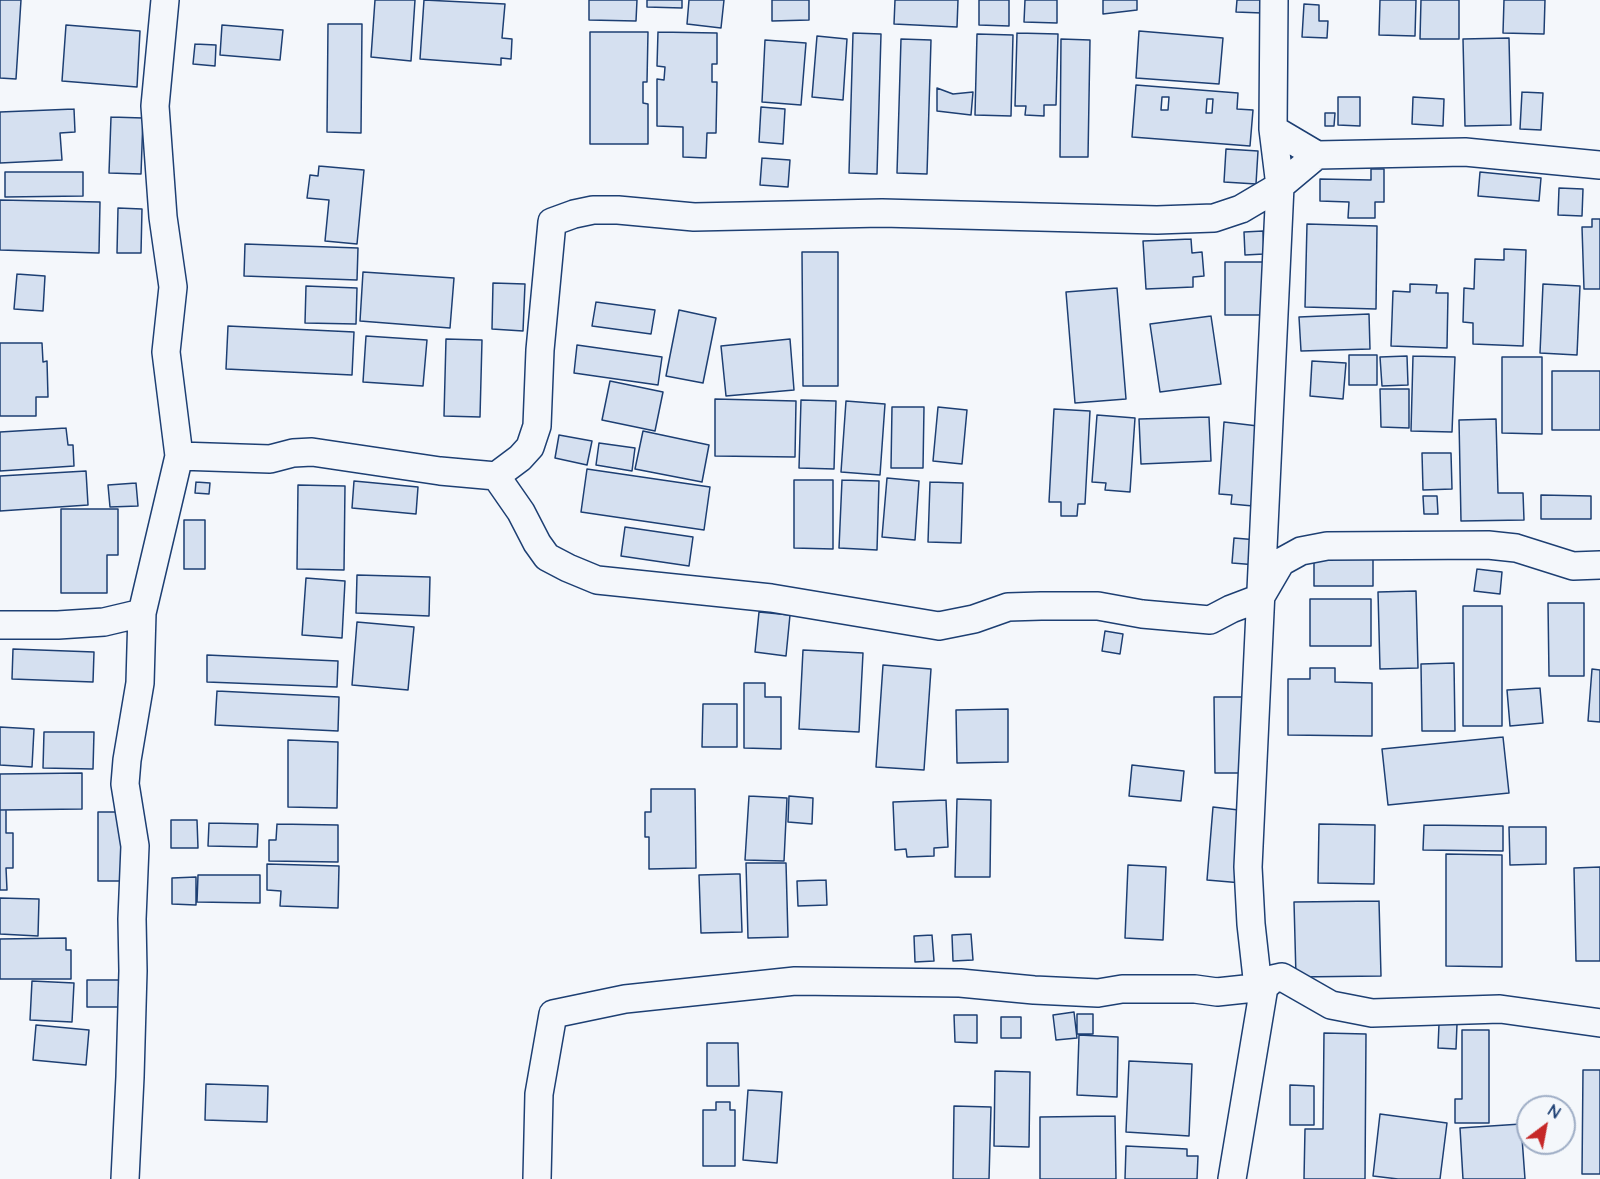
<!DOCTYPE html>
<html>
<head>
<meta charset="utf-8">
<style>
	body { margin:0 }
	#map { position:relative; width:1600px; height:1179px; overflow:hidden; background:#f4f7fb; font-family:Quicksand,sans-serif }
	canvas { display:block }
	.north { position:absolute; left:1516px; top:1095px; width:60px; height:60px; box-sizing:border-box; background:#f4f7fb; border:2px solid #9eadc5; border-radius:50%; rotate:32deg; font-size:16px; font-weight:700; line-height:24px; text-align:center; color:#1d3f73 }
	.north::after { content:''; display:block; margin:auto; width:21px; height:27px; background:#c62828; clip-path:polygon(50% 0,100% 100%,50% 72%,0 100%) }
</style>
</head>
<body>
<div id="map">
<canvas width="1600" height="1179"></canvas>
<div class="north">N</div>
</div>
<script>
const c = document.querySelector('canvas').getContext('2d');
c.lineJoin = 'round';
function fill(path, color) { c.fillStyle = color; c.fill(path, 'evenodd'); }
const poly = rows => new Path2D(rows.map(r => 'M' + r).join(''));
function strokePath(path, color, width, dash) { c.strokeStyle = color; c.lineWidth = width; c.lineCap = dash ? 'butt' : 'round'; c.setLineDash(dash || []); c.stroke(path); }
const building = poly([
	[0,0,21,0,16,79,0,78,0,0],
	[375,0,415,0,411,61,371,57,375,0],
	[424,0,505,4,502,38,512,39,511,59,501,58,501,65,420,59,424,0],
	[589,0,637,0,636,21,589,20,589,0],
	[647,0,682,0,682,8,647,7,647,0],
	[689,0,724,0,721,28,687,24,689,0],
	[772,0,809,0,809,20,772,21,772,0],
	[895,0,958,0,957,27,894,24,895,0],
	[979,0,1009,0,1009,26,979,25,979,0],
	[1025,0,1057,0,1057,23,1024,22,1025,0],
	[1103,0,1137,0,1137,10,1103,14,1103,0],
	[1237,0,1262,0,1262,13,1236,12,1237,0],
	[1380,0,1416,0,1415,36,1379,35,1380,0],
	[1421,0,1459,0,1459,39,1420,39,1421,0],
	[1504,0,1545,0,1544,34,1503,33,1504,0],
	[1304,4,1319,5,1319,21,1328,21,1327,38,1302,37,1304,4],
	[328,24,362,24,361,133,327,132,328,24],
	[66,25,140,31,137,87,62,81,66,25],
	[222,25,283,30,280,60,220,55,222,25],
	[1139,31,1223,38,1219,84,1136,78,1139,31],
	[590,32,648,32,647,82,643,82,643,103,648,104,648,144,590,144,590,32],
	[658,32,717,33,717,64,712,64,712,82,717,82,716,133,707,133,706,158,683,157,683,127,657,126,657,79,664,80,665,67,657,66,658,32],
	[853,33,881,34,877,174,849,173,853,33],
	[1017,33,1058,34,1056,105,1044,105,1044,116,1025,115,1026,106,1015,106,1017,33],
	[977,34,1013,35,1011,116,975,115,977,34],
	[817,36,847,39,843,100,812,97,817,36],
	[1509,38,1511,125,1465,126,1463,39,1509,38],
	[901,39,931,40,927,174,897,173,901,39],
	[1061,39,1090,40,1088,157,1060,157,1061,39],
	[765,40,806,43,801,105,762,102,765,40],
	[195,44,216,45,215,66,193,64,195,44],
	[1136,85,1238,93,1237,109,1253,110,1250,146,1132,137,1136,85],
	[1162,97,1169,97,1168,110,1161,110,1162,97],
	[1207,99,1213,99,1212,113,1206,113,1207,99],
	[937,88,953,94,973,92,971,115,937,111,937,88],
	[1522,92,1543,93,1541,130,1520,129,1522,92],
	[1338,97,1360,97,1360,126,1338,125,1338,97],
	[1413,97,1444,99,1443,126,1412,124,1413,97],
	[761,107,785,109,783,144,759,142,761,107],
	[74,109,75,132,60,133,62,160,0,163,0,112,74,109],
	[1325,113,1335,113,1334,126,1325,126,1325,113],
	[111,117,143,118,141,174,109,173,111,117],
	[1226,149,1258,151,1256,184,1224,182,1226,149],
	[762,158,790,160,788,187,760,185,762,158],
	[319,166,364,170,357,244,325,241,329,200,307,198,310,175,318,176,319,166],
	[1371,169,1384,169,1384,202,1375,202,1375,218,1348,218,1349,202,1320,201,1320,179,1371,180,1371,169],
	[5,172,83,172,83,196,5,197,5,172],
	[1480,172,1541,178,1539,201,1478,196,1480,172],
	[1559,188,1583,189,1582,216,1558,215,1559,188],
	[0,200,100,202,99,253,0,250,0,200],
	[118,208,142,209,141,253,117,253,118,208],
	[1592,219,1600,219,1600,289,1584,289,1582,227,1592,227,1592,219],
	[1307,224,1377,226,1376,309,1305,307,1307,224],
	[1263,231,1264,254,1245,255,1244,232,1263,231],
	[1191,239,1192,253,1202,252,1204,276,1193,277,1193,287,1146,289,1143,241,1191,239],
	[245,244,358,248,357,280,244,276,245,244],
	[1504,249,1526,250,1523,346,1473,344,1473,323,1463,322,1464,288,1474,289,1475,259,1504,260,1504,249],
	[802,252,838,252,838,386,803,386,802,252],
	[1225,262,1266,262,1266,315,1225,315,1225,262],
	[363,272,454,278,450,328,360,321,363,272],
	[17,274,45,276,43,311,14,309,17,274],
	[493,283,525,284,523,331,492,329,493,283],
	[1410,284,1437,285,1436,293,1448,293,1447,348,1391,346,1393,291,1410,292,1410,284],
	[1543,284,1580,286,1577,355,1540,353,1543,284],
	[306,286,357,288,356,324,305,323,306,286],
	[1117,288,1126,399,1075,403,1066,292,1117,288],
	[596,302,655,310,651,334,592,326,596,302],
	[679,310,716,318,703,383,666,376,679,310],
	[1369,314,1370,349,1301,351,1299,317,1369,314],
	[1211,316,1221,384,1160,392,1150,324,1211,316],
	[228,326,354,332,352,375,226,369,228,326],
	[366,336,427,340,423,386,363,382,366,336],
	[446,339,482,340,480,417,444,416,446,339],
	[790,339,794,390,726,396,721,346,790,339],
	[0,343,42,343,43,362,47,361,48,397,36,397,36,416,0,416,0,343],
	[577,345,662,357,658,385,574,373,577,345],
	[1349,355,1377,355,1377,385,1349,385,1349,355],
	[1407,356,1408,385,1382,386,1380,357,1407,356],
	[1413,356,1455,357,1452,432,1411,431,1413,356],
	[1502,357,1542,357,1542,434,1502,433,1502,357],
	[1312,361,1346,363,1343,399,1310,396,1312,361],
	[1552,371,1600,371,1600,430,1552,430,1552,371],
	[610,381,663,392,655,431,602,420,610,381],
	[1380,389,1409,389,1409,428,1381,427,1380,389],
	[715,399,796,401,795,457,715,456,715,399],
	[801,400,836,401,834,469,799,468,801,400],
	[846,401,885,404,880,475,841,472,846,401],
	[892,407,924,407,923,468,891,468,892,407],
	[938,407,967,410,962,464,933,461,938,407],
	[1054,409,1090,411,1085,504,1078,504,1077,516,1061,516,1061,502,1049,502,1054,409],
	[1097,415,1135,418,1130,492,1105,490,1106,483,1092,482,1097,415],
	[1209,417,1211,461,1141,464,1139,419,1209,417],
	[1496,419,1498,493,1523,493,1524,520,1461,521,1459,420,1496,419],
	[1224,422,1258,426,1253,506,1231,504,1232,495,1219,494,1224,422],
	[66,428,68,445,73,445,74,466,0,471,0,432,66,428],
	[643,431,709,445,702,482,635,469,643,431],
	[559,435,592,441,587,465,555,458,559,435],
	[599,443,635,448,632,471,596,465,599,443],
	[1422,453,1451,453,1452,489,1423,490,1422,453],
	[587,469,710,487,704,530,581,512,587,469],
	[86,471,88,505,0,511,0,476,86,471],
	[887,478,919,481,915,540,882,537,887,478],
	[794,480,833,480,833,549,794,548,794,480],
	[842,480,879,481,877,550,839,548,842,480],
	[354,481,418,487,416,514,352,508,354,481],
	[196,482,210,483,209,494,195,493,196,482],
	[930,482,963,483,961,543,928,542,930,482],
	[136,483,138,506,110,507,108,485,136,483],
	[298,485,345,486,344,570,297,569,298,485],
	[1541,495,1591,496,1591,519,1541,519,1541,495],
	[1423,496,1437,496,1438,514,1424,514,1423,496],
	[61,509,118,509,118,555,107,555,107,593,61,593,61,509],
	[184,520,205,520,205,569,184,569,184,520],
	[625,527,693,537,689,566,621,556,625,527],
	[1234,538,1258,540,1257,565,1232,563,1234,538],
	[1314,556,1373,556,1373,586,1314,586,1314,556],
	[1477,569,1502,572,1500,594,1474,591,1477,569],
	[357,575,430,577,429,616,356,613,357,575],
	[306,578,345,581,342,638,302,635,306,578],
	[1416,591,1418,668,1380,669,1378,592,1416,591],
	[1310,599,1371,599,1371,646,1310,646,1310,599],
	[1548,603,1584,603,1584,676,1549,676,1548,603],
	[1463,606,1502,606,1502,726,1463,726,1463,606],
	[759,612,790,615,786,656,755,652,759,612],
	[357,622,414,627,408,690,352,685,357,622],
	[1105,631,1123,634,1120,654,1102,651,1105,631],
	[13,649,94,652,93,682,12,679,13,649],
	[803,650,863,653,859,732,799,729,803,650],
	[207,655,338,661,337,687,207,682,207,655],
	[1454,663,1455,731,1422,731,1421,664,1454,663],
	[883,665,931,669,924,770,876,767,883,665],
	[1310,668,1335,668,1335,682,1372,683,1372,736,1288,735,1288,679,1310,679,1310,668],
	[1592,669,1600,670,1600,722,1588,721,1592,669],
	[744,683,765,683,765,697,781,697,781,749,744,748,744,683],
	[1540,688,1543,723,1510,726,1507,690,1540,688],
	[217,691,339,697,338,731,215,725,217,691],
	[1214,697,1248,697,1250,773,1215,773,1214,697],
	[703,704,737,704,737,747,702,747,703,704],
	[1008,709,1008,762,957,763,956,710,1008,709],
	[0,727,34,729,32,767,0,765,0,727],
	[44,732,94,732,93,769,43,768,44,732],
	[1503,737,1509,793,1388,805,1382,749,1503,737],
	[288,740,338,742,337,808,288,807,288,740],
	[1132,765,1184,771,1181,801,1129,796,1132,765],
	[82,773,82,809,0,810,0,774,82,773],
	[651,789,695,789,696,868,649,869,649,837,645,837,645,812,651,812,651,789],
	[749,796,787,798,784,861,745,860,749,796],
	[789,796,813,798,812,824,788,822,789,796],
	[957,799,991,800,990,877,955,877,957,799],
	[946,800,948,847,934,848,934,856,907,857,906,849,895,850,893,802,946,800],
	[1213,807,1247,811,1242,883,1207,880,1213,807],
	[0,810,6,810,6,833,13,833,13,868,6,868,7,890,0,890,0,810],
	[98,812,123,812,123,881,98,881,98,812],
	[171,820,197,820,198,848,171,848,171,820],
	[209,823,258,824,257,847,208,846,209,823],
	[277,824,338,825,338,862,269,861,269,840,276,840,277,824],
	[1319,824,1375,825,1374,884,1318,883,1319,824],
	[1424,825,1503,826,1503,851,1423,850,1424,825],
	[1509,827,1546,827,1546,864,1510,865,1509,827],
	[1446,854,1502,855,1502,967,1446,966,1446,854],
	[746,863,786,863,788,937,748,938,746,863],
	[267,864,339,866,338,908,280,906,281,891,267,890,267,864],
	[1128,865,1166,867,1163,940,1125,938,1128,865],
	[1600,867,1600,961,1576,961,1574,868,1600,867],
	[736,874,740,874,742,932,701,933,699,875,736,874],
	[198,875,260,875,260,903,197,902,198,875],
	[196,877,196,905,172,904,172,878,196,877],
	[826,880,827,905,798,906,797,881,826,880],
	[0,898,39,899,38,936,0,934,0,898],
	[1379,901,1381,976,1296,977,1294,902,1379,901],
	[971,934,973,960,953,961,952,935,971,934],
	[932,935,934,961,915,962,914,936,932,935],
	[66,938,66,950,71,950,71,979,0,979,0,939,66,938],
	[87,980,129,980,129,1007,87,1007,87,980],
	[32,981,74,983,72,1022,30,1020,32,981],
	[1074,1012,1077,1038,1056,1040,1053,1015,1074,1012],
	[1077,1014,1093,1014,1093,1034,1077,1034,1077,1014],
	[954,1015,977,1015,977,1043,955,1042,954,1015],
	[1001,1017,1021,1017,1021,1038,1001,1038,1001,1017],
	[1439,1024,1457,1024,1456,1049,1438,1048,1439,1024],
	[36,1025,89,1030,86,1065,33,1060,36,1025],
	[1462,1030,1489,1030,1489,1123,1455,1123,1455,1099,1462,1099,1462,1030],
	[1324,1033,1366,1034,1365,1179,1304,1179,1305,1129,1323,1129,1324,1033],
	[1079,1035,1118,1037,1117,1097,1077,1095,1079,1035],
	[707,1043,738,1043,739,1086,707,1086,707,1043],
	[1129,1061,1192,1064,1189,1136,1126,1132,1129,1061],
	[1583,1070,1600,1070,1600,1174,1582,1174,1583,1070],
	[995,1071,1030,1072,1029,1147,994,1146,995,1071],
	[206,1084,268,1086,267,1122,205,1120,206,1084],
	[1290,1085,1314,1086,1314,1125,1290,1125,1290,1085],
	[748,1090,782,1092,777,1163,743,1160,748,1090],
	[716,1102,730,1102,730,1110,735,1110,735,1166,703,1166,703,1110,716,1110,716,1102],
	[954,1106,991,1107,989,1179,953,1179,954,1106],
	[1380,1114,1447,1123,1440,1179,1398,1179,1373,1176,1380,1114],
	[1115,1116,1116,1179,1040,1179,1040,1117,1115,1116],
	[1521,1124,1525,1179,1463,1179,1460,1128,1521,1124],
	[1126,1146,1187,1149,1187,1156,1198,1156,1197,1179,1125,1179,1126,1146]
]);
const minor = poly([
	[1273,129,1317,155,1465,152,1600,165],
	[179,456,270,459,293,453,312,452,440,471,496,476,520,458,530,447,537,426,540,350,552,222,574,214,593,210,618,210,694,217,882,213,1157,220,1214,218,1241,209,1280,186,1317,155],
	[496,476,521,512,537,543,547,557,568,568,597,580,771,598,939,626,974,619,1008,607,1041,606,1098,606,1142,614,1210,620,1231,609,1260,598,1281,562,1301,551,1327,546,1488,545,1516,548,1573,566,1600,565],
	[0,625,58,625,104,622,142,613],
	[1264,987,1257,978,1251,924,1248,867,1280,186,1273,129,1274,0],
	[125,1179,130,1077,133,971,132,919,135,846,125,784,127,760,140,683,142,613,179,456,166,352,173,287,163,217,155,106,165,0],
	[537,1179,539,1094,553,1014,625,999,795,981,960,983,1034,990,1098,993,1122,989,1195,989,1217,992,1264,987],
	[1232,1179,1264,987,1273,979,1282,977,1331,1005,1372,1013,1500,1009,1600,1023]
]);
fill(building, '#d5e0f0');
strokePath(building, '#1d3f73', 1.5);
strokePath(minor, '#1d3f73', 30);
strokePath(minor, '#f4f7fb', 27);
</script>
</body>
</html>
